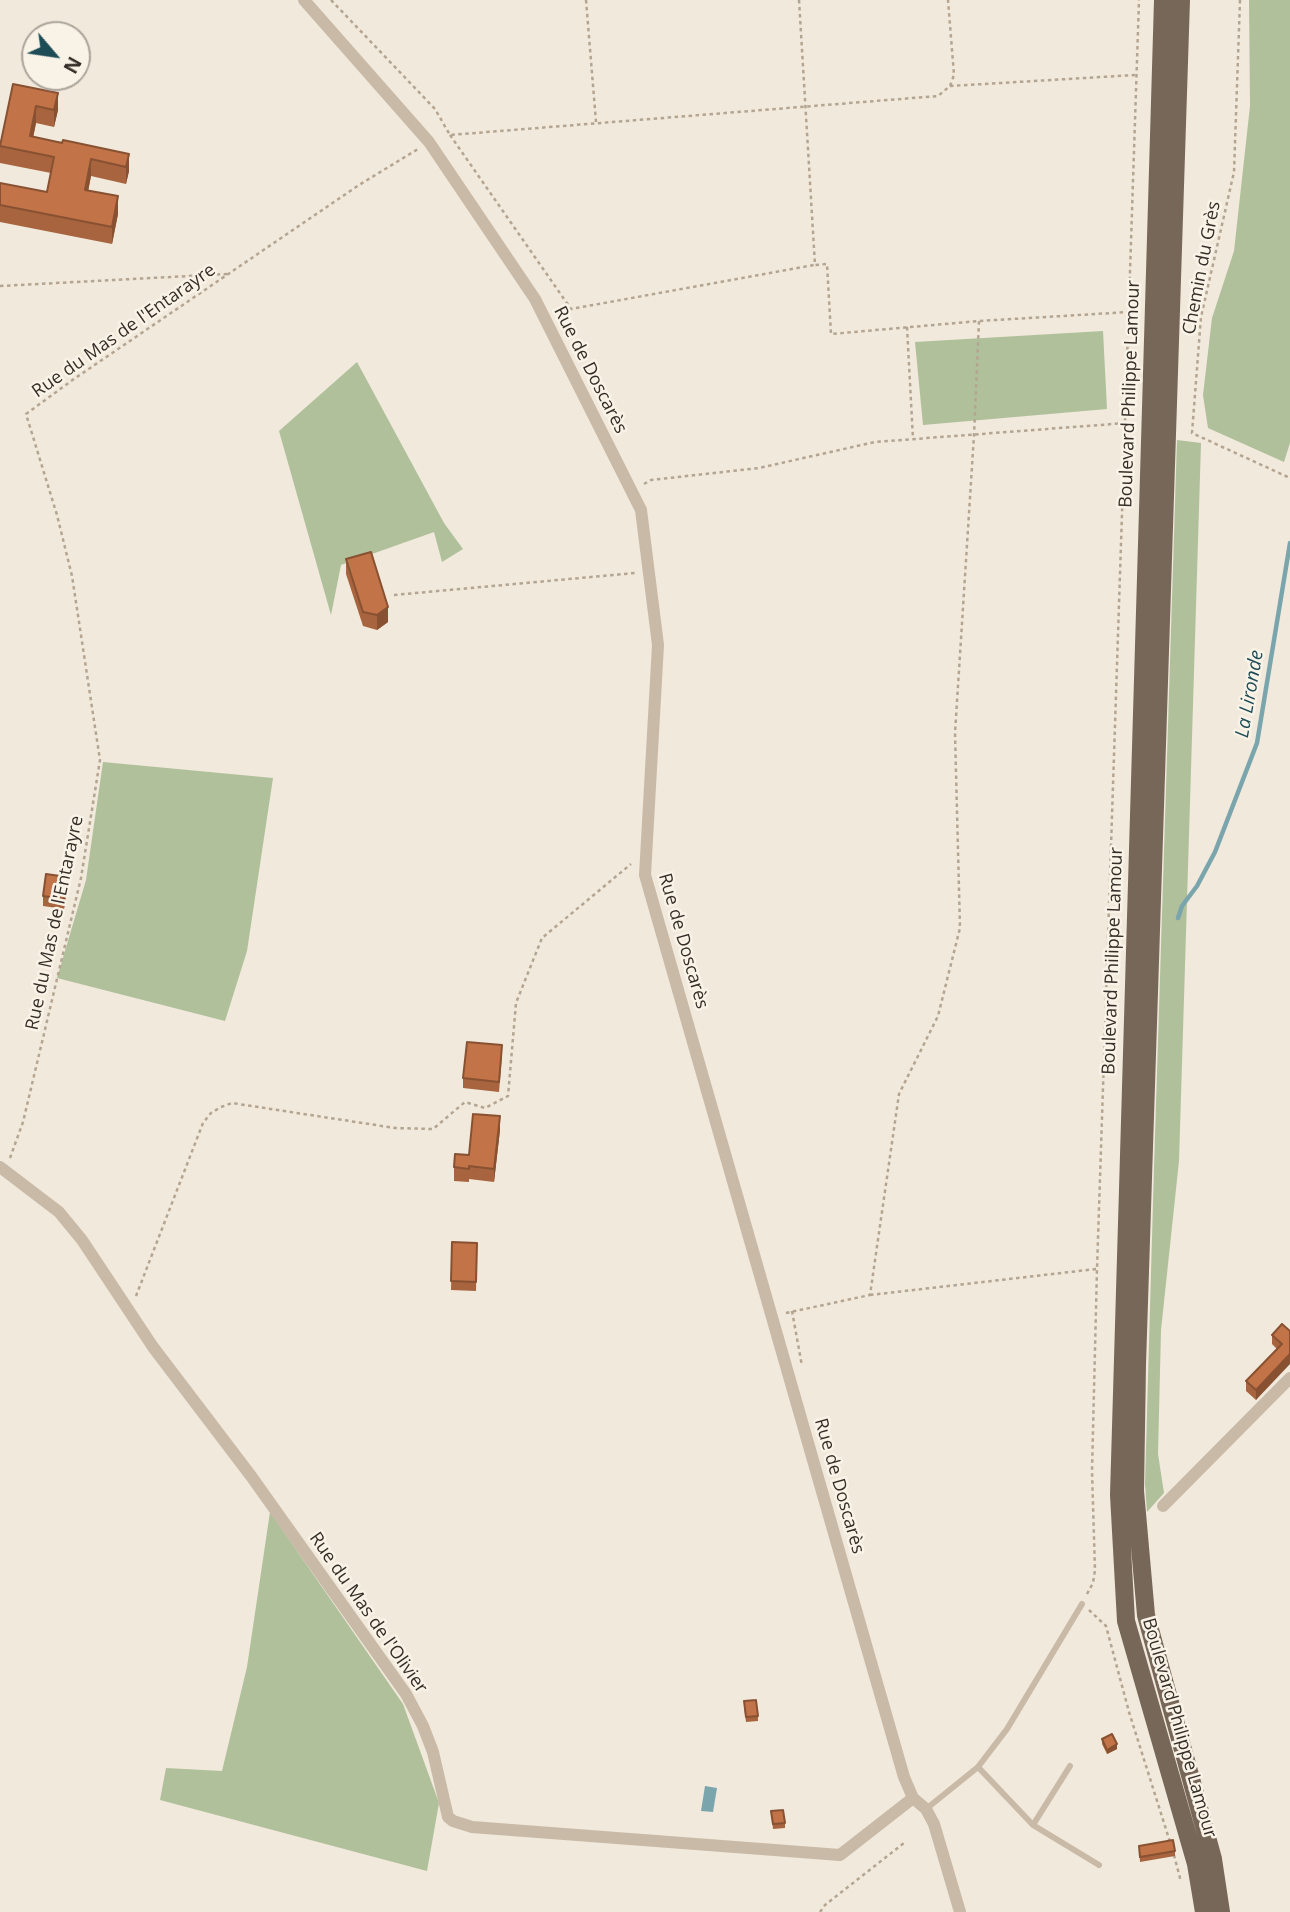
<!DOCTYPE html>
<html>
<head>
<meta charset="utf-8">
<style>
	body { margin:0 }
	#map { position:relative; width:1290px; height:1912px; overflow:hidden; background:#f1e9db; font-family:"Open Sans",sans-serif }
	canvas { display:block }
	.north { position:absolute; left:21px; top:21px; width:70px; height:70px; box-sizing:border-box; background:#f9f3e7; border:2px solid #aba49b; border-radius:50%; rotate:119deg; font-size:19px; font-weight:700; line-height:28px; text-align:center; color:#352e28 }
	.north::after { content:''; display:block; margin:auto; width:24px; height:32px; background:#1e4c56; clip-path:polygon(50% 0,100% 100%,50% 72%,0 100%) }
</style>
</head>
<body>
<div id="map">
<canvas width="1290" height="1912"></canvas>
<div class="north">N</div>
</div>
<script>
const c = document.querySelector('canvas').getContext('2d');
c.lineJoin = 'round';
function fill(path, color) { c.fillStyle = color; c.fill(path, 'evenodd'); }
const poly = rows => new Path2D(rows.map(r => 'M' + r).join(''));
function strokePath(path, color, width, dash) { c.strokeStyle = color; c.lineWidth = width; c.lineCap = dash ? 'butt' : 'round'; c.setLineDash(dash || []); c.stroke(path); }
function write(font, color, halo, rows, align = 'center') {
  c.font = font + ' "Open Sans",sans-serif'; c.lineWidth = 5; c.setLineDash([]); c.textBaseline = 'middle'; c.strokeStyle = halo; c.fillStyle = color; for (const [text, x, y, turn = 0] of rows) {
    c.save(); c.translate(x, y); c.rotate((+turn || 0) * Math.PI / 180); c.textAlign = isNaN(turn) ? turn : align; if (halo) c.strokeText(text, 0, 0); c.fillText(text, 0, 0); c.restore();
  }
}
const green = poly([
	[1249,0,1290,0,1290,443,1284,462,1208,428,1203,395,1212,318,1234,251,1250,106],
	[1103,331,1107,409,923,425,915,342],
	[357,362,444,523,463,549,442,562,434,532,341,565,331,615,279,431],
	[1177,440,1201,443,1179,1161,1161,1330,1158,1454,1164,1493,1147,1512,1145,1484,1154,1167],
	[103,762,273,778,247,951,225,1021,57,978,86,880],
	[270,1512,403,1704,439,1803,427,1871,160,1800,166,1768,222,1771,247,1667]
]);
const water = poly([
	[705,1786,717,1788,713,1812,701,1811]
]);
const stream = poly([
	[1178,918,1182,906,1197,886,1215,852,1257,743,1290,543]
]);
const path = poly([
	[331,0,435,109,450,135,938,96,950,86,954,75,948,0],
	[586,0,596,122],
	[799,0,815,265,827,264,831,334,979,321,1129,312],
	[1240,0,1234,172,1201,317,1192,433,1290,478],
	[950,86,1135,75],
	[450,135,571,309,814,265],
	[0,286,227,274],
	[907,327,913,439],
	[644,484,651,480,759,468,875,442,1126,423],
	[394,595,635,573],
	[10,1158,23,1122,81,878,100,760,72,576,57,515,26,414,74,379,359,185,418,149],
	[870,1295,1096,1269],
	[136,1296,203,1123,211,1113,221,1107,232,1103,395,1128,433,1129,465,1102,485,1108,508,1096,516,1003,542,938,631,864],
	[792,1311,802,1366],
	[786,1313,870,1295,899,1094,938,1016,960,928,955,733,974,435,979,321],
	[1087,1594,1093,1583,1095,1570,1092,1471,1097,1269,1139,0],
	[1089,1610,1106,1626,1129,1712,1170,1842],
	[1174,1855,1181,1882],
	[820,1912,825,1905,904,1843]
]);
const service = poly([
	[978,1767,1033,1825,1099,1865],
	[926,1809,978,1767,1007,1729,1082,1604],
	[1033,1825,1070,1766]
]);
const minor = poly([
	[304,0,429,142,535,299,641,510,658,645,645,875,904,1777,913,1798,926,1809,934,1824,960,1912],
	[0,1167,59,1212,82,1240,153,1347,251,1476,406,1694,423,1726,433,1752,448,1817,453,1821,472,1827,840,1855,913,1798],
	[1163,1506,1290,1378]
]);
const primary = poly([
	[1163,0,1119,1495,1126,1621,1196,1864,1204,1912],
	[1181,0,1137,1364,1135,1491,1146,1615,1213,1859,1221,1912]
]);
const wall = poly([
	[13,84,58,110,54,127,36,123,33,137,129,154,129,171,126,184,91,176,88,191,118,214,112,244,0,222,0,183,47,192,51,173,0,163,0,144],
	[346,559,388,622,377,630,363,626,346,574],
	[67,887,64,909,43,906,43,896],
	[502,1055,499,1092,463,1088,463,1078],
	[500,1130,494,1182,469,1179,469,1182,454,1181,454,1167],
	[452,1242,477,1243,476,1291,451,1290],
	[1290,1331,1256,1400,1246,1391,1246,1381,1277,1349,1272,1344,1272,1335],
	[744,1706,758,1716,758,1721,746,1722],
	[1102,1739,1117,1749,1107,1754,1102,1744],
	[771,1811,785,1823,785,1828,773,1829],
	[1139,1846,1175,1851,1175,1856,1140,1862]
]);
const shadedWall = poly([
	[58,93,58,110,54,127,54,110],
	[36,106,36,123,30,153,30,136],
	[129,154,129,171,126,184,126,167],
	[91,159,91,176,85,207,85,190],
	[118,196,118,214,112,244,112,227],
	[388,607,388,622,377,630,377,615],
	[67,877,67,887,64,909,64,899],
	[500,1116,500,1130,494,1182,494,1169],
	[1290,1354,1290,1364,1256,1400,1256,1390],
	[1117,1744,1117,1749,1107,1754,1107,1750]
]);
const building = poly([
	[13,84,58,93,54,110,36,106,30,136,62,143,63,140,129,154,126,167,91,159,85,190,118,196,112,227,0,205,0,183,47,192,54,157,0,146,13,84],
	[371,552,388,607,377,615,363,612,346,559,371,552],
	[46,874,67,877,64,899,43,896,46,874],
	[467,1042,502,1045,499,1082,463,1078,467,1042],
	[473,1114,500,1116,494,1169,469,1166,469,1169,454,1167,455,1154,469,1155,473,1114],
	[452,1242,477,1243,476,1282,451,1281,452,1242],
	[1282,1324,1290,1331,1290,1354,1256,1390,1246,1381,1282,1344,1272,1335,1282,1324],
	[756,1700,758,1716,746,1717,744,1701,756,1700],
	[1112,1734,1117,1744,1107,1750,1102,1739,1112,1734],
	[783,1810,785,1823,773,1824,771,1811,783,1810],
	[1173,1840,1175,1851,1140,1857,1139,1846,1173,1840]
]);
const streetNames = [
	["Chemin du Grès",1202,268,-79],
	["Rue du Mas de l'Entarayre",124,331,-35],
	["Rue de Doscarès",590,370,63],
	["Boulevard Philippe Lamour",1130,394,-88],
	["Rue du Mas de l'Entarayre",55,923,-78],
	["Rue de Doscarès",683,941,74],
	["Boulevard Philippe Lamour",1113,961,-88],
	["Rue de Doscarès",839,1486,74],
	["Rue du Mas de l'Olivier",368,1613,55],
	["Boulevard Philippe Lamour",1179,1728,74]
];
const waterNames = [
	["La Lironde",1250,694,-80]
];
fill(green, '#afc09b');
fill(water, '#7ba5ad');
strokePath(stream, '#7ba5ad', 4.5);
strokePath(path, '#b4a592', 2.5, [3.5, 3.5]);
strokePath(service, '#c9baa7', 6);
strokePath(minor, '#c9baa7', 12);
strokePath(primary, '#776759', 18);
fill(wall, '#a7643e');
fill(shadedWall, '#885132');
fill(building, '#c27448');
strokePath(building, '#885132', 2);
write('18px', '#352e28', '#f9f3e7', streetNames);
write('italic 19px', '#1e4c56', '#f9f3e7', waterNames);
</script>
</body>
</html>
